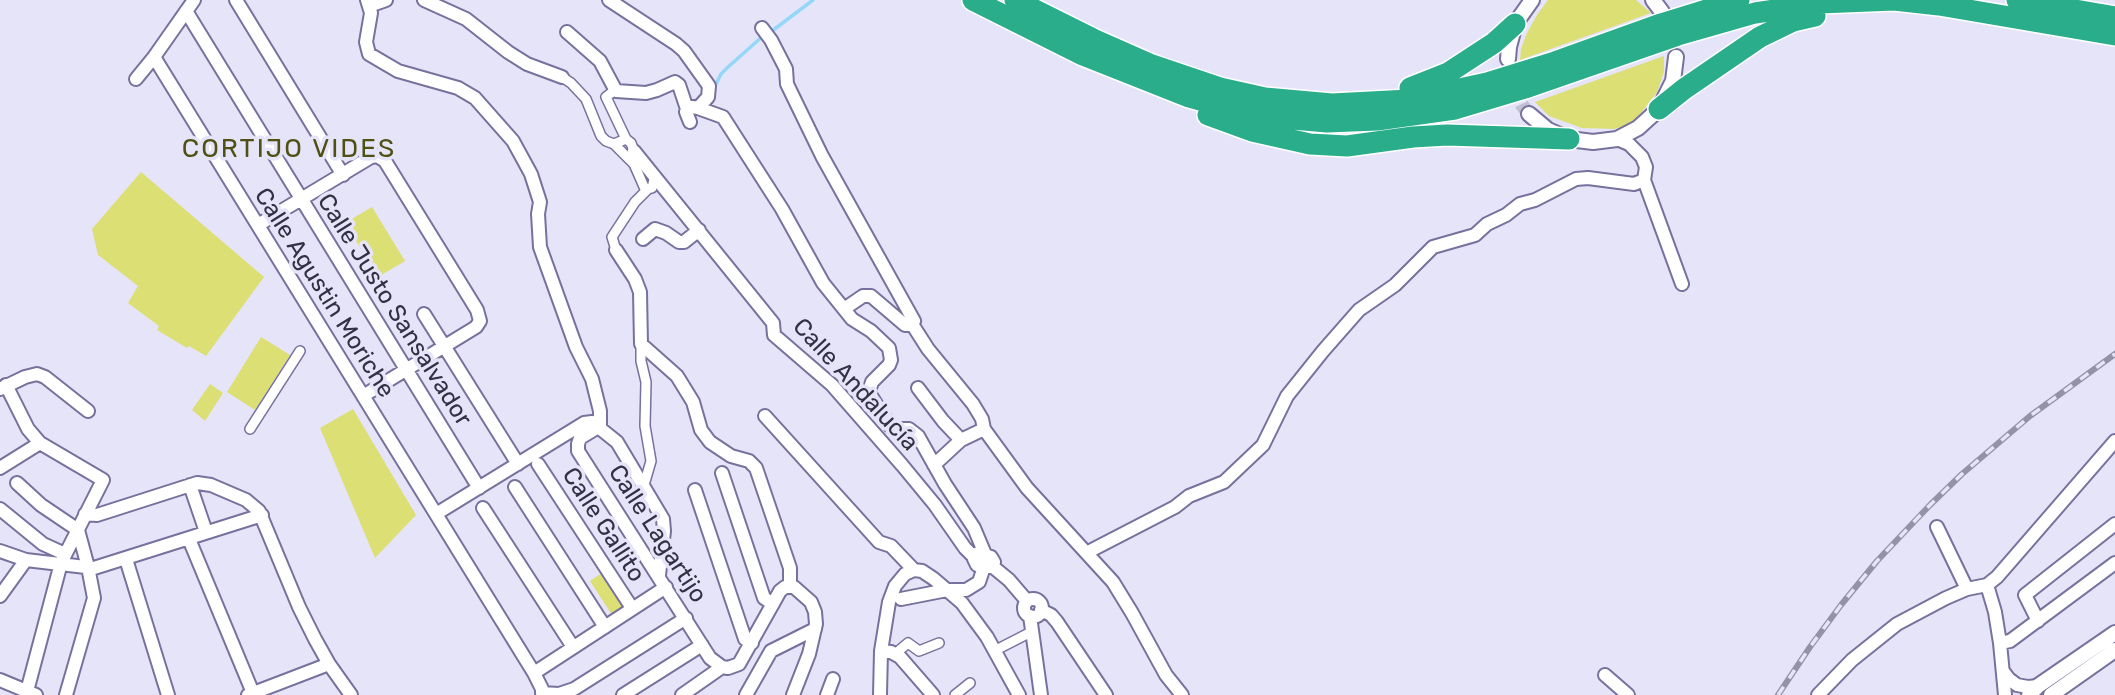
<!DOCTYPE html>
<html>
<head>
<meta charset="utf-8">
<style>
	body { margin:0 }
	canvas { display:block; background:#e6e4f8 }
</style>
</head>
<body>
<canvas width="2115" height="695"></canvas>
<script>
const c = document.querySelector('canvas').getContext('2d');
c.lineJoin = 'round';
function fill(path, color) { c.fillStyle = color; c.fill(path, 'evenodd'); }
const poly = rows => new Path2D(rows.map(r => 'M' + r).join(''));
function strokePath(path, color, width, dash) { c.strokeStyle = color; c.lineWidth = width; c.lineCap = dash ? 'butt' : 'round'; c.setLineDash(dash || []); c.stroke(path); }
function write(font, color, halo, rows, align = 'center') {
  c.font = font + ' Rubik,sans-serif'; c.lineWidth = 7; c.setLineDash([]); c.textBaseline = 'middle'; c.strokeStyle = halo; c.fillStyle = color; for (const [text, x, y, turn = 0] of rows) {
    c.save(); c.translate(x, y); c.rotate((+turn || 0) * Math.PI / 180); c.textAlign = isNaN(turn) ? turn : align; if (halo) c.strokeText(text, 0, 0); c.fillText(text, 0, 0); c.restore();
  }
}
const green = poly([
	[1548,0,1636,0,1651,13,1520,60,1521,49,1526,35,1537,15],
	[1664,56,1664,72,1657,92,1641,113,1628,125,1614,129,1582,128,1549,116,1535,102],
	[141,172,264,277,206,356,189,346,187,348,157,330,159,326,128,303,138,286,98,255,92,229],
	[372,207,405,261,378,277,345,223],
	[261,337,290,355,255,410,227,392],
	[210,384,223,393,205,421,192,410],
	[353,409,416,515,375,558,320,428],
	[602,573,623,605,622,608,612,615,590,581]
]);
const stream = poly([
	[772,31,813,0],
	[714,88,721,74,728,67,763,36]
]);
const tertiaryTunnel = poly([
	[1513,85,1522,105,1529,114]
]);
const pedestrian = poly([
	[562,77,571,83,586,99,601,136,606,141,614,144,626,139,631,143,634,151],
	[615,90,606,97,626,139],
	[614,144,634,164,645,189,652,188,655,175],
	[616,250,612,237,635,202,647,190],
	[641,344,641,361,646,382,645,426,651,461,644,485],
	[250,429,300,351],
	[994,651,1031,632],
	[895,654,908,643,919,651,939,643],
	[955,695,970,683]
]);
const minor = poly([
	[236,0,343,175],
	[367,0,371,13,366,42,369,54,398,71,458,88,475,98,513,141,531,174,540,202,538,214,540,247,576,347,592,379,600,411,600,426],
	[424,0,466,19,508,52,527,64,562,77],
	[609,0,676,44,684,51,709,86,708,97,698,108],
	[369,6,386,0],
	[186,11,479,488],
	[762,28,771,40,786,69,787,84,822,156,914,321,910,325,905,325,871,296,863,296,844,309],
	[567,32,600,61,616,91,646,93,657,90,675,82,679,85,686,106,698,108,723,117,782,209,823,283,852,319,871,331,889,348,891,360,889,365,872,382,869,391,871,396,890,426,899,429,909,429,918,436,945,484,974,528,985,554],
	[154,57,534,673,542,689,542,693],
	[136,79,154,57,194,0],
	[688,108,686,112,690,122],
	[1617,139,1629,144,1642,157,1646,167,1644,180,1682,284],
	[634,151,773,323,774,335,832,385,902,465,935,505,965,548,974,557],
	[258,225,371,157,377,156,385,161,477,310,480,321,476,327,363,396],
	[643,239,655,229,666,233,679,242,684,242,699,230],
	[616,250,635,279,640,292,641,344,677,376,693,402,701,430,710,442,731,456,749,461,756,468,790,568,790,587],
	[424,314,518,464],
	[912,324,928,349,973,404,982,419,984,429,1027,488,1113,582,1132,613,1166,675,1182,695],
	[6,385,28,429,40,443,103,480,61,563,26,695],
	[918,388,943,421,961,440],
	[0,389,25,377,37,374,45,377,88,411],
	[765,416,879,542,891,546,914,570,922,571,934,579,962,603,987,637,1019,695],
	[600,426,580,438,578,444,578,451,710,658,722,667],
	[538,464,632,608],
	[934,465,961,440,984,429],
	[0,468,40,443],
	[722,473,764,598,773,604],
	[17,483,41,505,78,530,88,567,94,598,66,695],
	[190,485,206,532],
	[515,487,605,627],
	[695,490,745,639,752,643],
	[483,508,573,647],
	[0,509,43,544,65,554],
	[85,514,97,515,197,483,211,485,246,500,259,511,299,607,315,639,329,664,351,695],
	[436,514,584,423,592,422,617,442,663,519,664,531,659,575],
	[1937,527,1967,589],
	[189,539,253,693],
	[0,551,26,560,94,568,262,515],
	[1088,552,1175,507,1189,496,1224,482,1263,445,1287,396,1323,351,1359,310,1395,285,1433,247,1475,235,1487,224,1506,215,1520,204,1535,200,1576,179,1588,178,1634,184,1644,180],
	[978,553,991,557,994,562,992,566,987,567,977,565,974,559,978,553],
	[126,559,168,695],
	[992,566,1009,580,1027,601],
	[1987,585,1995,612,2000,643,2005,695],
	[0,596,26,560],
	[901,599,947,590,966,590,979,582,984,567],
	'1024 608a9 9 0 1 1 18 0a9 9 0 1 1-18 0Z',
	[1041,610,1051,615,1057,622,1106,695],
	[1030,616,1041,695],
	[2038,621,2025,595,2115,524],
	[2000,643,2010,641,2115,563],
	[881,651,891,652,900,657,933,695],
	[722,667,728,668,739,664,780,591,785,587,794,587,811,602,815,612,816,624,809,654,793,695],
	[2003,671,2009,679,2017,685,2028,687,2038,686],
	[534,673,666,587],
	[1605,675,1628,695],
	[0,680,36,695],
	[542,693,559,694,574,689,686,618],
	[248,695,329,664],
	[623,695,702,645],
	[682,695,722,667],
	[746,695,771,651,815,629],
	[827,695,833,679],
	[880,695,881,651,889,602,895,586,905,574,914,570],
	[1818,695,1852,660,1897,624,1946,598,1967,589,1987,585,1997,577,2115,441]
]);
const tertiary = poly([
	[1653,0,1662,12],
	[1508,59,1509,47,1515,24,1532,0],
	[1529,114,1548,130,1569,139,1593,142,1617,139,1638,128,1659,109,1673,81,1676,57],
	[2029,695,2038,686,2115,633],
	[2051,695,2115,650]
]);
const motorway = poly([
	[973,0,1083,55,1189,97,1235,110,1282,118,1327,122,1377,120,1455,109,1525,88,1678,35,1755,13,1820,3,1894,0,1939,5,2115,35],
	[1015,0,1093,39,1152,65,1220,88,1265,98,1332,104,1409,100,1487,83,1555,62,1661,24,1739,0],
	[2017,0,2115,17],
	[1410,88,1448,73,1494,43,1515,24],
	[1659,109,1684,89,1760,37,1793,21,1815,16],
	[1208,115,1252,131,1310,144,1347,146,1413,137,1447,135,1569,139]
]);
const rail = poly([
	[1778,695,1810,647,1841,605,1877,561,1930,505,1962,474,2030,416,2115,354]
]);
const streetNames = [
	["Calle Agustin Moriche",324,293,58],
	["Calle Justo Sansalvador",394,310,58],
	["Calle Andalucía",855,385,47],
	["Calle Gallito",603,525,57],
	["Calle Lagartijo",657,534,57]
];
const neighbourhoodNames = [
	["CORTIJO VIDES",289,149]
];
fill(green, '#dbdf74');
strokePath(stream, '#95d7f9', 3.5);
strokePath(tertiaryTunnel, '#c2c0d4', 14, [14, 7]);
strokePath(pedestrian, '#77719d', 12);
strokePath(minor, '#77719d', 16);
strokePath(tertiary, '#77719d', 18);
strokePath(motorway, '#fff', 24);
strokePath(pedestrian, '#fff', 9);
strokePath(minor, '#fff', 12);
strokePath(tertiary, '#fff', 14);
strokePath(motorway, '#29ad8a', 21);
strokePath(rail, '#9592a6', 6);
strokePath(rail, '#e6e4f8', 3.5, [10]);
write('24px', '#333044', '#e6e4f8', streetNames);
c.letterSpacing = '2px';
write('26px', '#4f5014', '#e6e4f8', neighbourhoodNames);
c.letterSpacing = '0px';
</script>
</body>
</html>
